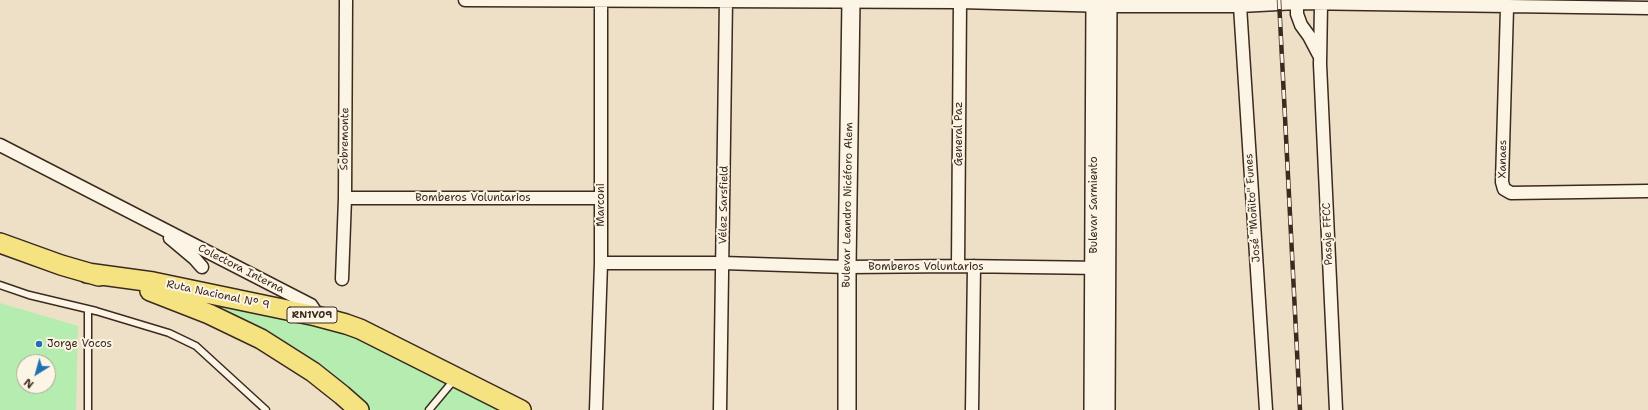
<!DOCTYPE html>
<html>
<head>
<meta charset="utf-8">
<style>
	body { margin:0 }
	#map { position:relative; width:1648px; height:410px; overflow:hidden; background:#eedfc7; font-family:"Shantell Sans",sans-serif }
	canvas { display:block }
	.north { position:absolute; left:16px; top:354px; width:40px; height:40px; box-sizing:border-box; background:#fcf5e5; border:1px solid #afa495; border-radius:50%; rotate:217deg; font-size:11px; font-weight:700; line-height:16px; text-align:center; color:#3b2a1e }
	.north::after { content:''; display:block; margin:auto; width:14px; height:18px; background:#1f6fb2; clip-path:polygon(50% 0,100% 100%,50% 72%,0 100%) }
</style>
</head>
<body>
<div id="map">
<canvas width="1648" height="410"></canvas>
<div class="north">N</div>
</div>
<script>
const c = document.querySelector('canvas').getContext('2d');
c.lineJoin = 'round';
function fill(path, color) { c.fillStyle = color; c.fill(path, 'evenodd'); }
const poly = rows => new Path2D(rows.map(r => 'M' + r).join(''));
function strokePath(path, color, width, dash) { c.strokeStyle = color; c.lineWidth = width; c.lineCap = dash ? 'butt' : 'round'; c.setLineDash(dash || []); c.stroke(path); }
function write(font, color, halo, rows, align = 'center') {
  c.font = font + ' "Shantell Sans",sans-serif'; c.lineWidth = 4; c.setLineDash([]); c.textBaseline = 'middle'; c.strokeStyle = halo; c.fillStyle = color; for (const [text, x, y, turn = 0] of rows) {
    c.save(); c.translate(x, y); c.rotate((+turn || 0) * Math.PI / 180); c.textAlign = isNaN(turn) ? turn : align; if (halo) c.strokeText(text, 0, 0); c.fillText(text, 0, 0); c.restore();
  }
}
const green = poly([
	[152,286,349,331,504,410,367,410],
	[0,303,78,326,76,410,0,410],
	[24,362,48,362,48,386,24,386]
]);
const lane = poly([
	[0,285,29,295,96,311,169,333,196,346,266,410],
	[88,410,88,309],
	[429,410,454,380]
]);
const street = poly([
	[465,0,960,2,1108,6,1240,6,1297,3,1648,8],
	[1297,0,1297,14,1301,25,1309,36,1319,55],
	[1321,4,1320,64,1336,410],
	[1240,6,1266,410],
	[1507,8,1502,182,1504,189,1511,193,1648,191],
	[0,145,311,305,319,317],
	[345,198,601,198],
	[170,238,195,259,202,267],
	[601,263,723,263,847,267,958,266,1102,268],
	[958,266,960,2],
	[342,279,345,198,346,0],
	[596,410,601,263,601,0],
	[720,410,726,0],
	[972,410,974,266]
]);
const secondary = poly([
	[847,410,847,267,851,0],
	[1093,410,1095,0],
	[1106,410,1108,0]
]);
const primary = poly([
	[0,243,61,265,99,276],
	[87,273,153,282,316,316,346,324,360,329,521,410],
	[150,291,209,314,261,339,313,372,342,395,359,410]
]);
const rail = poly([
	[1279,0,1300,410]
]);
const markers = [
	[39,344,4,"#1f6fb2"]
];
const shields = [
	[312,315,50]
];
const shieldNames = [
	["RN1V09",312,315]
];
const streetNames = [
	["General Paz",959,134,-90],
	["Sobremonte",345,139,-89],
	["Xanaes",1503,159,-89],
	["Bomberos Voluntarios",473,198],
	["Marconi",601,205,-90],
	["Vélez Sarsfield",724,205,-89],
	["Bulevar Leandro Nicéforo Alem",848,205,-89],
	["Bulevar Sarmiento",1094,205,-90],
	["José \"Moñito\" Funes",1253,208,-94],
	["Pasaje FFCC",1328,234,-92],
	["Bomberos Voluntarios",926,267],
	["Colectora Interna",241,269,27],
	["Ruta Nacional Nº 9",218,295,12]
];
const poiNames = [
	["Jorge Vocos",47,344]
];
fill(green, '#b5edb0');
strokePath(lane, '#3b2a1e', 9);
strokePath(street, '#3b2a1e', 15);
strokePath(secondary, '#3b2a1e', 20);
strokePath(primary, '#3b2a1e', 22);
strokePath(lane, '#fcf5e5', 6);
strokePath(street, '#fcf5e5', 12);
strokePath(secondary, '#fcf5e5', 17);
strokePath(primary, '#f5e382', 19);
strokePath(rail, '#3b2a1e', 4.5);
strokePath(rail, '#fcf5e5', 3, [9]);
for (const [x, y, r, color] of markers) { const dot = new Path2D(); dot.arc(x, y, r, 0, 2 * Math.PI); c.fillStyle = color; c.fill(dot); strokePath(dot, '#fcf5e5', 1.5); }
for (const [x, y, w] of shields) { const box = new Path2D(); box.roundRect(x - w / 2, y - 8, w, 16, 3); c.fillStyle = '#fcf5e5'; c.fill(box); strokePath(box, '#3b2a1e', 1); }
write('bold 10px', '#3b2a1e', null, shieldNames);
write('11px', '#3b2a1e', '#fcf5e5', streetNames);
write('11px', '#3b2a1e', '#fcf5e5', poiNames, 'left');
</script>
</body>
</html>
